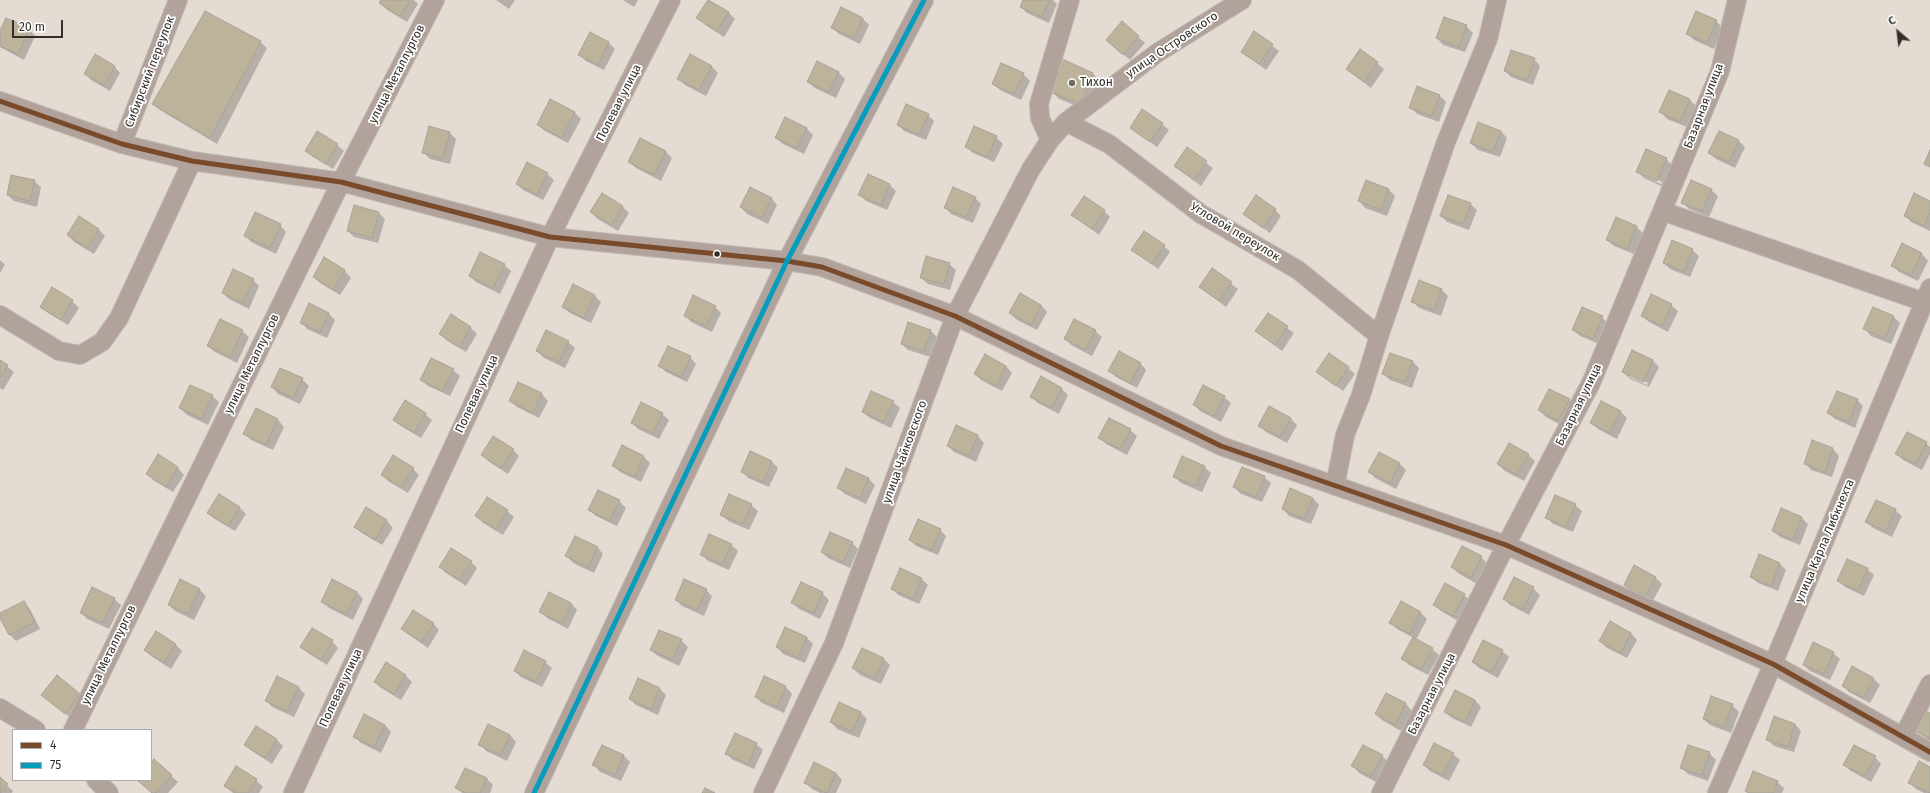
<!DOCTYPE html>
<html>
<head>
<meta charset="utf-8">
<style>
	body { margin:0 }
	#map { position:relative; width:1930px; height:793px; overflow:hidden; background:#e4dbd2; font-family:"Fira Sans",sans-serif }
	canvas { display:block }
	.legend { position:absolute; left:12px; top:729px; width:140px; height:52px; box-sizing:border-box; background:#fff; border:1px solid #adaba9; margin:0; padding:5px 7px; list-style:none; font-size:12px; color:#332e27 }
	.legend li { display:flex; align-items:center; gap:8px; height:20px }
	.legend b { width:20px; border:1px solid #adaba9 }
	.north { position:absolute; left:1878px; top:12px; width:40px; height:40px; -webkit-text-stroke:3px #fff; paint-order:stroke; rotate:332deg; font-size:11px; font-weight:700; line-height:16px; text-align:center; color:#332e27 }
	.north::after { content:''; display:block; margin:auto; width:14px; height:18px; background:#332e27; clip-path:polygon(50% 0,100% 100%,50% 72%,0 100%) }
	.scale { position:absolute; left:12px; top:20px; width:51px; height:18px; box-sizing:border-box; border:2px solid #332e27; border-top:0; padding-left:5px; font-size:12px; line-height:14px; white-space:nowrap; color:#332e27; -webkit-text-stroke:3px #fff; paint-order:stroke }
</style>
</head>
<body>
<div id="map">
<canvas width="1930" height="793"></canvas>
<ul class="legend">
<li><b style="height:5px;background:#7a4b2a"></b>4</li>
<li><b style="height:5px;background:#059dbd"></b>75</li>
</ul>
<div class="north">С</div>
<div class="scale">20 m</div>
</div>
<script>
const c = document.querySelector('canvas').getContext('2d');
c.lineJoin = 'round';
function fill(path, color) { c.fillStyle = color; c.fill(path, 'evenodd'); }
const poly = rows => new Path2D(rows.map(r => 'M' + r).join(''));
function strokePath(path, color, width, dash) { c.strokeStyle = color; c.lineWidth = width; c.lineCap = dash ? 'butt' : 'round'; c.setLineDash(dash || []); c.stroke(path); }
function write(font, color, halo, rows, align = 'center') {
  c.font = font + ' "Fira Sans",sans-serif'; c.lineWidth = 3.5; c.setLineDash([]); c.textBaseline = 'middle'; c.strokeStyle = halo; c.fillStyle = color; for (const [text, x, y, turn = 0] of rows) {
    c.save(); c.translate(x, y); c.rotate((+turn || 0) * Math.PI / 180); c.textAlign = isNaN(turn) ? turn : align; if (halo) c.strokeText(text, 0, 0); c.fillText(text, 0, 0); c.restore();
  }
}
const shadow = poly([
	[382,0,414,0,418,4,407,22,387,10,380,3],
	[496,0,515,0,509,9],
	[623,0,638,0,634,7],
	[709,0,728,12,735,19,724,37,704,24,698,18],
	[1024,0,1053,0,1057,4,1049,23,1027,13,1021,7],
	[842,9,863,19,869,25,860,44,839,34,833,28],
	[1716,21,1723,28,1714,49,1694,40,1688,34],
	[1122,23,1145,43,1130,60,1114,46],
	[1466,26,1473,33,1465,52,1443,45,1437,38],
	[29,29,35,36,24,60,0,47,0,34],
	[1255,33,1279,51,1266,70,1242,52],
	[260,42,267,48,217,144,160,110,153,104],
	[609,43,615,49,604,70,586,61,580,55],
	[1360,50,1384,69,1371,88,1347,69],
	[1534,59,1540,66,1533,85,1511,77,1505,71],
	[1063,61,1093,74,1099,80,1087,110,1059,99,1053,92],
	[114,66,120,73,110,91,91,80,85,73],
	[711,66,718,73,706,96,685,85,679,79],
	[839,73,845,79,836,98,815,88,808,82],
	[1023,74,1030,81,1021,100,1000,90,993,84],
	[1418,88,1440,96,1446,102,1439,122,1417,114,1411,107],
	[551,100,575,113,581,119,568,143,545,131,538,125],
	[1690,100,1696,106,1687,127,1667,119,1661,112],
	[928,115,934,121,926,140,904,131,898,125],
	[786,119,807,129,813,135,804,154,783,144,776,138],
	[1479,123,1501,131,1507,138,1500,157,1478,150,1471,143],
	[1162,124,1169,130,1157,147,1131,128],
	[430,127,450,133,456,139,450,164,430,159,423,152],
	[1719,132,1739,141,1745,147,1735,168,1716,159,1709,153],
	[317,133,337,145,344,151,333,169,313,157,306,150],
	[996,137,1003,144,994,162,973,153,966,147],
	[641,139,666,152,672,158,661,181,636,168,629,162],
	[1187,149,1213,168,1201,186,1175,166],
	[1666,159,1672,165,1663,187,1644,178,1637,171],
	[1644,174,1662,182,1661,184,1644,176],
	[547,174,554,180,543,200,523,190,517,184],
	[34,181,41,187,37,207,14,201,8,195],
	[890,185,896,191,887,210,866,201,860,195],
	[1388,189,1395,196,1387,216,1365,208,1359,201],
	[1711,190,1718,196,1709,217,1689,209,1682,202],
	[603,195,623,207,629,213,618,231,598,219,591,212],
	[771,198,777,205,768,224,747,214,741,207],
	[975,198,981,204,973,223,951,214,945,207],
	[1930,202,1930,231,1911,222,1905,215],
	[1470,204,1477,210,1469,230,1447,222,1441,216],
	[1275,210,1281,216,1270,233,1244,214],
	[1104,211,1110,217,1099,235,1073,215],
	[378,212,385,219,378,243,354,237,348,231],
	[79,218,99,230,105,236,94,254,74,242,68,235],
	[280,225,286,232,276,254,251,242,245,235],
	[1636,227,1643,233,1634,254,1614,246,1607,240],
	[1902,245,1922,254,1928,261,1918,281,1899,272,1892,265],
	[1164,246,1170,252,1158,269,1133,250],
	[1692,250,1699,256,1690,277,1670,269,1664,263],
	[325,259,345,271,351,278,340,295,320,283,314,277],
	[0,260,5,265,0,273],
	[949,264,956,270,950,290,928,284,921,278],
	[504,265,511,271,500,294,476,282,470,276],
	[1212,270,1238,289,1226,307,1200,287],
	[253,280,259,286,249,309,229,299,223,293],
	[52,289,72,301,79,308,68,325,48,313,41,307],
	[1442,290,1448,296,1441,316,1419,308,1412,301],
	[595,296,601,302,591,323,570,313,563,307],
	[309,305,329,314,335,320,327,338,307,329,301,322],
	[1041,305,1047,312,1037,330,1017,320,1010,313],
	[1671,305,1678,311,1668,332,1649,322,1642,316],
	[715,307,721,313,712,332,691,322,685,315],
	[1268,314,1294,333,1282,351,1256,331],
	[451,316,471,328,477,334,466,352,446,340,440,333],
	[1893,316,1900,323,1891,344,1871,336,1865,329],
	[1602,317,1608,324,1599,344,1580,336,1573,330],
	[242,331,249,337,237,363,215,352,208,346],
	[931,331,937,337,931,357,908,350,902,344],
	[1095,331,1102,337,1092,356,1071,345,1065,338],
	[568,342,575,348,565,368,544,358,537,351],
	[1391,354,1413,362,1419,368,1412,388,1390,380,1383,374],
	[690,357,696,364,687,382,666,372,660,366],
	[1652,360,1659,367,1649,387,1630,379,1623,372],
	[1629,375,1648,383,1647,385,1629,377],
	[0,361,14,372,3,390,0,388],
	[1140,363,1146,370,1137,388,1116,377,1110,371],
	[1006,366,1012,373,1002,391,981,380,975,374],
	[1348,368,1355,374,1343,391,1317,372],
	[453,370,460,376,450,396,428,386,421,379],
	[1041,378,1062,389,1068,395,1059,414,1038,403,1031,396],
	[302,379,309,386,300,404,278,394,272,387],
	[519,383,542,394,548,401,539,418,517,407,510,401],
	[212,396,219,402,208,425,187,415,180,408],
	[1224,397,1231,403,1221,422,1200,411,1194,404],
	[1569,400,1575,407,1565,427,1546,417,1539,410],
	[1857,400,1863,406,1855,428,1835,419,1828,413],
	[893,402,900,408,891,428,870,418,863,412],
	[1601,402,1621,412,1627,418,1617,439,1598,429,1591,423],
	[256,410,278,420,284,427,273,450,251,440,245,434],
	[425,414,432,420,421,438,401,426,394,420],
	[662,414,669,420,659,439,638,429,632,423],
	[1290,418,1297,425,1287,443,1266,432,1260,426],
	[957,427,978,436,984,443,976,462,954,452,948,446],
	[1130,430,1137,436,1127,455,1106,444,1100,438],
	[1813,442,1833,449,1839,456,1832,477,1811,470,1805,463],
	[1926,443,1930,447,1930,454,1922,470,1903,460,1897,454],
	[623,447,644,457,650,463,641,482,620,472,614,466],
	[513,450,519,456,508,474,488,461,482,455],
	[1379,453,1400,464,1406,470,1396,489,1375,478,1369,471],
	[1528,455,1535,461,1524,481,1505,471,1498,464],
	[158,456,178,468,184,475,173,492,153,480,147,473],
	[772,462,778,468,769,487,748,478,742,471],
	[1204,467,1211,473,1202,492,1181,483,1175,477],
	[413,469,419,475,408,493,388,481,382,474],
	[1264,477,1271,483,1262,502,1241,494,1234,487],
	[868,478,875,485,866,504,845,494,838,488],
	[598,491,619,501,626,508,617,526,596,516,589,510],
	[1313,498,1319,505,1311,524,1289,516,1283,509],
	[751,505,758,511,749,530,728,521,721,514],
	[1575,505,1582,511,1573,532,1553,524,1547,517],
	[239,507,246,514,235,531,215,519,209,513],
	[367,509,387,521,393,528,382,545,362,533,356,527],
	[1895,510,1902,516,1892,537,1873,528,1866,522],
	[507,511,514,517,503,535,483,523,476,516],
	[1802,518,1808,524,1800,545,1780,537,1773,531],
	[940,530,946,536,938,555,916,546,910,540],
	[852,543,858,549,850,568,828,558,822,552],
	[731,545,738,551,729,570,708,561,701,554],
	[597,547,603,554,594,573,573,563,567,556],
	[1463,547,1481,557,1488,564,1477,584,1458,573,1452,567],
	[1760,556,1780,564,1786,570,1778,591,1758,583,1751,577],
	[471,562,477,568,466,586,446,573,440,567],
	[1867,569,1874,575,1864,596,1845,587,1838,581],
	[1655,577,1662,584,1652,602,1631,591,1625,585],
	[1631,588,1650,598,1649,600,1631,590],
	[922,579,928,585,919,604,898,595,892,588],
	[801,584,822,593,829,600,820,619,799,609,793,603],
	[1445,585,1464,595,1471,601,1460,622,1441,611,1435,605],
	[1533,588,1540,595,1529,615,1510,605,1504,599],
	[199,589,206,596,194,620,175,611,169,605],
	[706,590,712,596,704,616,682,606,676,600],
	[357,592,363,599,353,620,329,608,322,602],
	[550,593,571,603,577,610,568,629,547,618,541,612],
	[114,599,121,605,109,629,87,619,81,612],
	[24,602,30,609,40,629,16,641,10,635,0,614],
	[1402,603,1421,613,1427,619,1416,640,1432,649,1439,655,1428,675,1409,665,1403,659,1414,638,1397,629,1391,623],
	[433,623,439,630,428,648,409,635,402,629],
	[1610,623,1631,633,1637,640,1627,658,1607,648,1600,641],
	[786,628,807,638,813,644,805,663,783,654,777,647],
	[156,632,176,645,182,651,171,669,151,656,145,650],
	[681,640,688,647,679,666,658,656,651,650],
	[332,641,338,648,327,665,308,653,301,647],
	[1502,651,1509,657,1498,678,1479,668,1473,662],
	[1833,653,1840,659,1830,680,1810,671,1804,665],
	[883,658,890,665,881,684,860,675,853,668],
	[545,662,552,668,542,687,521,677,515,671],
	[386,664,406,676,412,682,401,700,381,688,375,682],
	[57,677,86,701,72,719,49,701],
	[277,677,299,688,305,694,294,717,272,707,266,700],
	[765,678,786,687,792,694,784,713,762,703,756,697],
	[1873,678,1880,685,1870,703,1849,692,1843,686],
	[638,680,660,689,666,695,658,715,636,705,630,699],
	[1387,694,1406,704,1412,711,1401,731,1382,720,1376,714],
	[1475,700,1481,707,1471,727,1452,718,1445,712],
	[1732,705,1739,712,1731,733,1710,725,1704,719],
	[861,713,867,719,859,738,837,729,831,722],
	[1930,714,1930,741,1916,731],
	[364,716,385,725,391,732,381,753,361,743,354,736],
	[1774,718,1795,724,1801,731,1794,752,1774,746,1767,739],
	[510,735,516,742,507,761,486,751,480,744],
	[276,739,283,746,272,764,252,751,245,745],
	[756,744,763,750,754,769,733,760,727,754],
	[1363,746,1382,756,1389,763,1378,783,1359,773,1353,766],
	[1709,753,1716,760,1708,781,1688,774,1681,768],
	[1453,754,1460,760,1449,781,1430,771,1424,765],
	[624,756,630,762,621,781,600,772,594,765],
	[1875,757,1881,764,1871,782,1851,771,1844,765],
	[154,761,178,782,168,793,152,793,138,780,151,780,151,764],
	[236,768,256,780,263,787,259,793,233,793,225,786],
	[1930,768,1930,793,1924,793,1916,789,1910,783],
	[466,769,487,779,493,785,490,793,462,793,457,788],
	[836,773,842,780,836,793,820,793,812,789,806,783],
	[0,779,13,791,12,793,0,793],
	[1777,782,1784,788,1782,793,1748,793,1746,791]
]);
const building = poly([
	[381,0,410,0,400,16,379,3,381,0],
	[708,0,729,12,717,31,696,18,708,0],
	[1023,0,1050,0,1042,17,1020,7,1023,0],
	[841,7,863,18,854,38,831,28,841,7],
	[205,11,261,41,210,138,152,104,205,11],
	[1696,11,1717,20,1707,43,1686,34,1696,11],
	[1444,17,1467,25,1459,47,1436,38,1444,17],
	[6,18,30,28,18,54,0,46,0,31,6,18],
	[1122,21,1139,36,1123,55,1106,40,1122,21],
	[1254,31,1273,44,1259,64,1241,52,1254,31],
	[590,32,609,42,598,65,578,55,590,32],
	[1360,49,1378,62,1364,82,1346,69,1360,49],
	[1511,50,1535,58,1527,80,1504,71,1511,50],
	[95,54,115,66,104,85,84,74,95,54],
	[690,54,712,66,699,90,677,79,690,54],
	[1062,59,1093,73,1081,104,1052,93,1062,59],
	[817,61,839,72,829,92,807,82,817,61],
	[1001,63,1024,73,1014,94,992,84,1001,63],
	[1417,86,1440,95,1432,116,1409,108,1417,86],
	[1669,90,1690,99,1680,122,1659,112,1669,90],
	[550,99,575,112,562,138,537,125,550,99],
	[906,104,929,114,919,135,897,125,906,104],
	[1142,109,1163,123,1150,142,1130,128,1142,109],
	[785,117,807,128,797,148,775,138,785,117],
	[1478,122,1501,131,1493,152,1470,143,1478,122],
	[429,126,450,132,443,158,422,153,429,126],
	[974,126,997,136,987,157,965,147,974,126],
	[317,131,338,144,326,164,305,151,317,131],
	[1719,131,1739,140,1729,162,1708,153,1719,131],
	[640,138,666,151,654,175,628,162,640,138],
	[1187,147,1207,161,1194,180,1174,166,1187,147],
	[1646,149,1667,158,1657,181,1636,172,1646,149],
	[1930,150,1930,167,1924,164,1930,150],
	[527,162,548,173,537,195,516,184,527,162],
	[868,174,890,184,881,205,858,195,868,174],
	[11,175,35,180,30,201,7,195,11,175],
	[1366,180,1389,189,1381,210,1358,201,1366,180],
	[1691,180,1712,189,1702,211,1681,203,1691,180],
	[750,187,772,198,762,218,740,207,750,187],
	[953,187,976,197,966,217,944,208,953,187],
	[602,193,623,206,611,225,590,212,602,193],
	[1914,193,1930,201,1930,213,1924,226,1904,216,1914,193],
	[1256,195,1276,209,1263,228,1243,214,1256,195],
	[1448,195,1471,203,1463,224,1440,216,1448,195],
	[1084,196,1105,210,1092,229,1071,215,1084,196],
	[354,205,379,212,372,238,347,231,354,205],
	[255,212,281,224,270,248,244,236,255,212],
	[79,216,99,229,87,248,67,235,79,216],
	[1616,217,1637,226,1627,249,1606,240,1616,217],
	[1144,231,1165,245,1152,264,1131,250,1144,231],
	[1672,240,1693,249,1684,272,1663,263,1672,240],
	[1902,243,1922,253,1911,275,1891,266,1902,243],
	[480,252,505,264,493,288,469,276,480,252],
	[926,256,950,263,944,284,920,278,926,256],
	[324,257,345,270,333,290,313,277,324,257],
	[1212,268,1232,282,1219,301,1199,287,1212,268],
	[233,269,254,279,243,303,222,293,233,269],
	[1419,280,1442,289,1434,310,1411,302,1419,280],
	[573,284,595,295,584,318,562,307,573,284],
	[52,287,73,300,61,320,40,307,52,287],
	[1020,293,1041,305,1031,325,1009,313,1020,293],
	[1651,294,1672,304,1662,326,1641,316,1651,294],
	[693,295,716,306,706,326,684,316,693,295],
	[309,303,329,313,320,332,300,323,309,303],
	[1582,307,1603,316,1593,339,1572,330,1582,307],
	[1873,307,1894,316,1885,338,1863,329,1873,307],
	[1268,313,1288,326,1275,345,1255,331,1268,313],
	[451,314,471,327,459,347,439,334,451,314],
	[220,319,243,330,230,357,207,346,220,319],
	[1074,319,1096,330,1085,350,1064,339,1074,319],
	[908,322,931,330,924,351,901,344,908,322],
	[546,330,569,341,559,362,536,351,546,330],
	[668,346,691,356,681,377,658,366,668,346],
	[1632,350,1653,360,1643,382,1622,372,1632,350],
	[1119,351,1141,363,1130,383,1108,371,1119,351],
	[1329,353,1349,367,1336,386,1316,372,1329,353],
	[1390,353,1413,361,1405,382,1382,374,1390,353],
	[985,354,1006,366,996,386,974,374,985,354],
	[431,358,454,369,443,391,420,380,431,358],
	[0,360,8,365,0,378,0,360],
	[280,368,303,378,293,398,271,387,280,368],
	[1041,376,1062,388,1052,408,1030,397,1041,376],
	[518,382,542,393,533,413,509,401,518,382],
	[190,385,213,395,202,419,179,408,190,385],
	[1203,385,1225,396,1214,416,1193,405,1203,385],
	[1549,389,1570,399,1558,421,1538,410,1549,389],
	[871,391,894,401,884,422,862,412,871,391],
	[1837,391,1858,399,1849,422,1827,413,1837,391],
	[405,400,426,413,414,433,393,420,405,400],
	[1601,401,1621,411,1610,433,1590,423,1601,401],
	[641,402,663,413,653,433,631,423,641,402],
	[1269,406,1291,418,1280,437,1258,426,1269,406],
	[256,408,278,419,266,445,243,434,256,408],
	[1109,418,1131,429,1120,449,1098,438,1109,418],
	[956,425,978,435,969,456,947,446,956,425],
	[1907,432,1927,442,1916,464,1895,454,1907,432],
	[493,436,514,449,501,468,481,455,493,436],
	[1812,440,1833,448,1825,472,1804,464,1812,440],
	[1509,443,1529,454,1517,475,1497,464,1509,443],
	[622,445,644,456,635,477,612,466,622,445],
	[750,451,772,461,763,482,741,472,750,451],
	[1379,452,1400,463,1390,483,1368,472,1379,452],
	[158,454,178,467,166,487,146,474,158,454],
	[393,455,414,468,401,487,381,475,393,455],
	[1182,456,1205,466,1196,486,1173,477,1182,456],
	[1242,467,1265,476,1256,497,1233,487,1242,467],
	[846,468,869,478,860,498,837,488,846,468],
	[1290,488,1313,498,1304,519,1282,509,1290,488],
	[598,490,620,500,610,521,588,510,598,490],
	[219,494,240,507,228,526,207,513,219,494],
	[729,494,752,504,743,524,720,515,729,494],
	[1555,495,1576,504,1566,527,1545,518,1555,495],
	[487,497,508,510,496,529,475,516,487,497],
	[1876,500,1896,509,1886,531,1865,522,1876,500],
	[366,507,387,520,375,540,354,527,366,507],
	[1781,508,1802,517,1793,540,1772,531,1781,508],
	[918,519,941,529,931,550,909,540,918,519],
	[830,532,853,542,843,562,821,552,830,532],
	[709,534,732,544,722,564,700,555,709,534],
	[575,536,598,547,588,567,565,556,575,536],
	[1462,546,1482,556,1471,578,1451,567,1462,546],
	[451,548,472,561,460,580,439,567,451,548],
	[1759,554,1780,563,1771,586,1750,577,1759,554],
	[1847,559,1868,568,1858,591,1837,581,1847,559],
	[1634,565,1656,577,1645,597,1624,585,1634,565],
	[900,568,922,578,913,599,891,589,900,568],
	[1514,577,1534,587,1523,609,1503,599,1514,577],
	[180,579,200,589,188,614,168,605,180,579],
	[332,579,357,592,346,614,321,602,332,579],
	[684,579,707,589,697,610,675,600,684,579],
	[801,582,823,592,814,613,791,603,801,582],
	[1445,583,1465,594,1453,616,1433,605,1445,583],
	[92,587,115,598,103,623,80,613,92,587],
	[549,592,571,603,562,623,539,612,549,592],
	[24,601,35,622,9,635,0,618,0,613,24,601],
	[1401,601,1421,612,1410,634,1389,623,1401,601],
	[413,610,434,623,422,642,401,629,413,610],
	[1610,621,1631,633,1621,653,1599,641,1610,621],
	[785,627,807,637,798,658,776,647,785,627],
	[312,628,333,640,321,660,300,647,312,628],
	[659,630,682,639,673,660,650,650,659,630],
	[156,631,176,644,164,663,144,650,156,631],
	[1413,637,1433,648,1421,669,1401,659,1413,637],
	[1483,640,1503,650,1492,672,1472,662,1483,640],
	[1813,642,1834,652,1824,674,1803,665,1813,642],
	[862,648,884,658,875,678,852,668,862,648],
	[524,650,546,661,536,682,514,671,524,650],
	[386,662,406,675,394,694,374,682,386,662],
	[1852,666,1874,678,1863,698,1842,686,1852,666],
	[57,675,80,694,65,714,41,695,57,675],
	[277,676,299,687,287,711,265,701,277,676],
	[764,676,786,686,777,707,755,697,764,676],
	[638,678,660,688,651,709,629,699,638,678],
	[1455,690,1475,700,1465,722,1444,712,1455,690],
	[1386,693,1406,703,1395,725,1375,714,1386,693],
	[1711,696,1733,704,1724,727,1703,719,1711,696],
	[839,702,861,712,852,732,830,722,839,702],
	[1925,711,1930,713,1930,739,1915,731,1925,711],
	[364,714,385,725,374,747,353,737,364,714],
	[1774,716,1795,724,1788,747,1766,740,1774,716],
	[488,724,510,735,501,755,478,745,488,724],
	[256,726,277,739,265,758,244,745,256,726],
	[735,733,757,743,748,764,725,754,735,733],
	[1434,743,1454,753,1443,775,1423,765,1434,743],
	[602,745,624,755,615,775,592,765,602,745],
	[1363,745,1383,755,1371,777,1351,766,1363,745],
	[1688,745,1710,752,1702,775,1680,768,1688,745],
	[1854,745,1876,756,1865,776,1843,765,1854,745],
	[154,759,172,775,156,793,152,793,137,780,151,780,151,763,154,759],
	[1919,761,1930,767,1930,793,1908,783,1919,761],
	[814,762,836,773,827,793,804,783,814,762],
	[236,766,257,779,248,793,236,793,224,786,236,766],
	[465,768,487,778,480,793,466,793,455,788,465,768],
	[1753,771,1778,781,1773,793,1749,793,1745,791,1753,771],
	[0,777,8,784,0,793,0,777],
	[705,788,715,793,702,793,705,788]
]);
const minor = poly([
	[0,101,122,144,192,161,341,182,550,237,787,261,822,267,955,316,1221,446,1506,545,1773,664,1930,752],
	[1066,122,1109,144,1201,214,1298,270,1379,336,1446,142,1488,39,1497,0],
	[1050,140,1040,118,1039,104,1070,0],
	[122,144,178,0],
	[1662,211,1924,302],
	[0,315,59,351,80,355,102,342,119,318,192,161],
	[1335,486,1345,435,1361,395,1379,336],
	[0,708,36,730],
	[73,730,341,182,435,0],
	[1903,737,1930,684],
	[96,780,109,793],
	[293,793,550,237,671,0],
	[534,793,787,261,924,0],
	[763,793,834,643,955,316,1031,169,1050,140,1066,122,1157,53,1242,0],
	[1381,793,1506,545,1591,383,1720,71,1737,0],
	[1717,793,1773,664,1930,288]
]);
const bus1 = poly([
	[0,101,122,144,192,161,341,182,550,237,787,261,822,267,955,316,1221,446,1506,545,1773,664,1930,752]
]);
const bus2 = poly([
	[534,793,787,261,924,0]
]);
const markers = [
	[1072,83,4,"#716b63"],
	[717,254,3.5,"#332e27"]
];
const streetNames = [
	["улица Островского",1172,45,-34],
	["Сибирский переулок",150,72,-69],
	["улица Металлургов",397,74,-63],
	["Полевая улица",619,103,-63],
	["Базарная улица",1704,106,-69],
	["Угловой переулок",1235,232,31],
	["улица Металлургов",252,364,-64],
	["Полевая улица",477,394,-65],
	["Базарная улица",1579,405,-64],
	["улица Чайковского",905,452,-70],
	["улица Карла Либкнехта",1825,541,-67],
	["улица Металлургов",109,655,-64],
	["Полевая улица",341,688,-65],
	["Базарная улица",1432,694,-63]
];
const poiNames = [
	["Тихон",1080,83]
];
fill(shadow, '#0003');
fill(building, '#bcb39a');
strokePath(building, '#a7a29a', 1);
strokePath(minor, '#bfb8b1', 20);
strokePath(minor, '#b1a39c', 18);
strokePath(bus1, '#7a4b2a', 5);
strokePath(bus2, '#059dbd', 5);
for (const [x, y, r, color] of markers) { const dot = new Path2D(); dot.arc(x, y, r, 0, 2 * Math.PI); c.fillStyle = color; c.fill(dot); strokePath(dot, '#fff', 1.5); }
write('12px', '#332e27', '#fff', streetNames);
write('12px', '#332e27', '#fff', poiNames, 'left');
</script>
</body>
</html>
